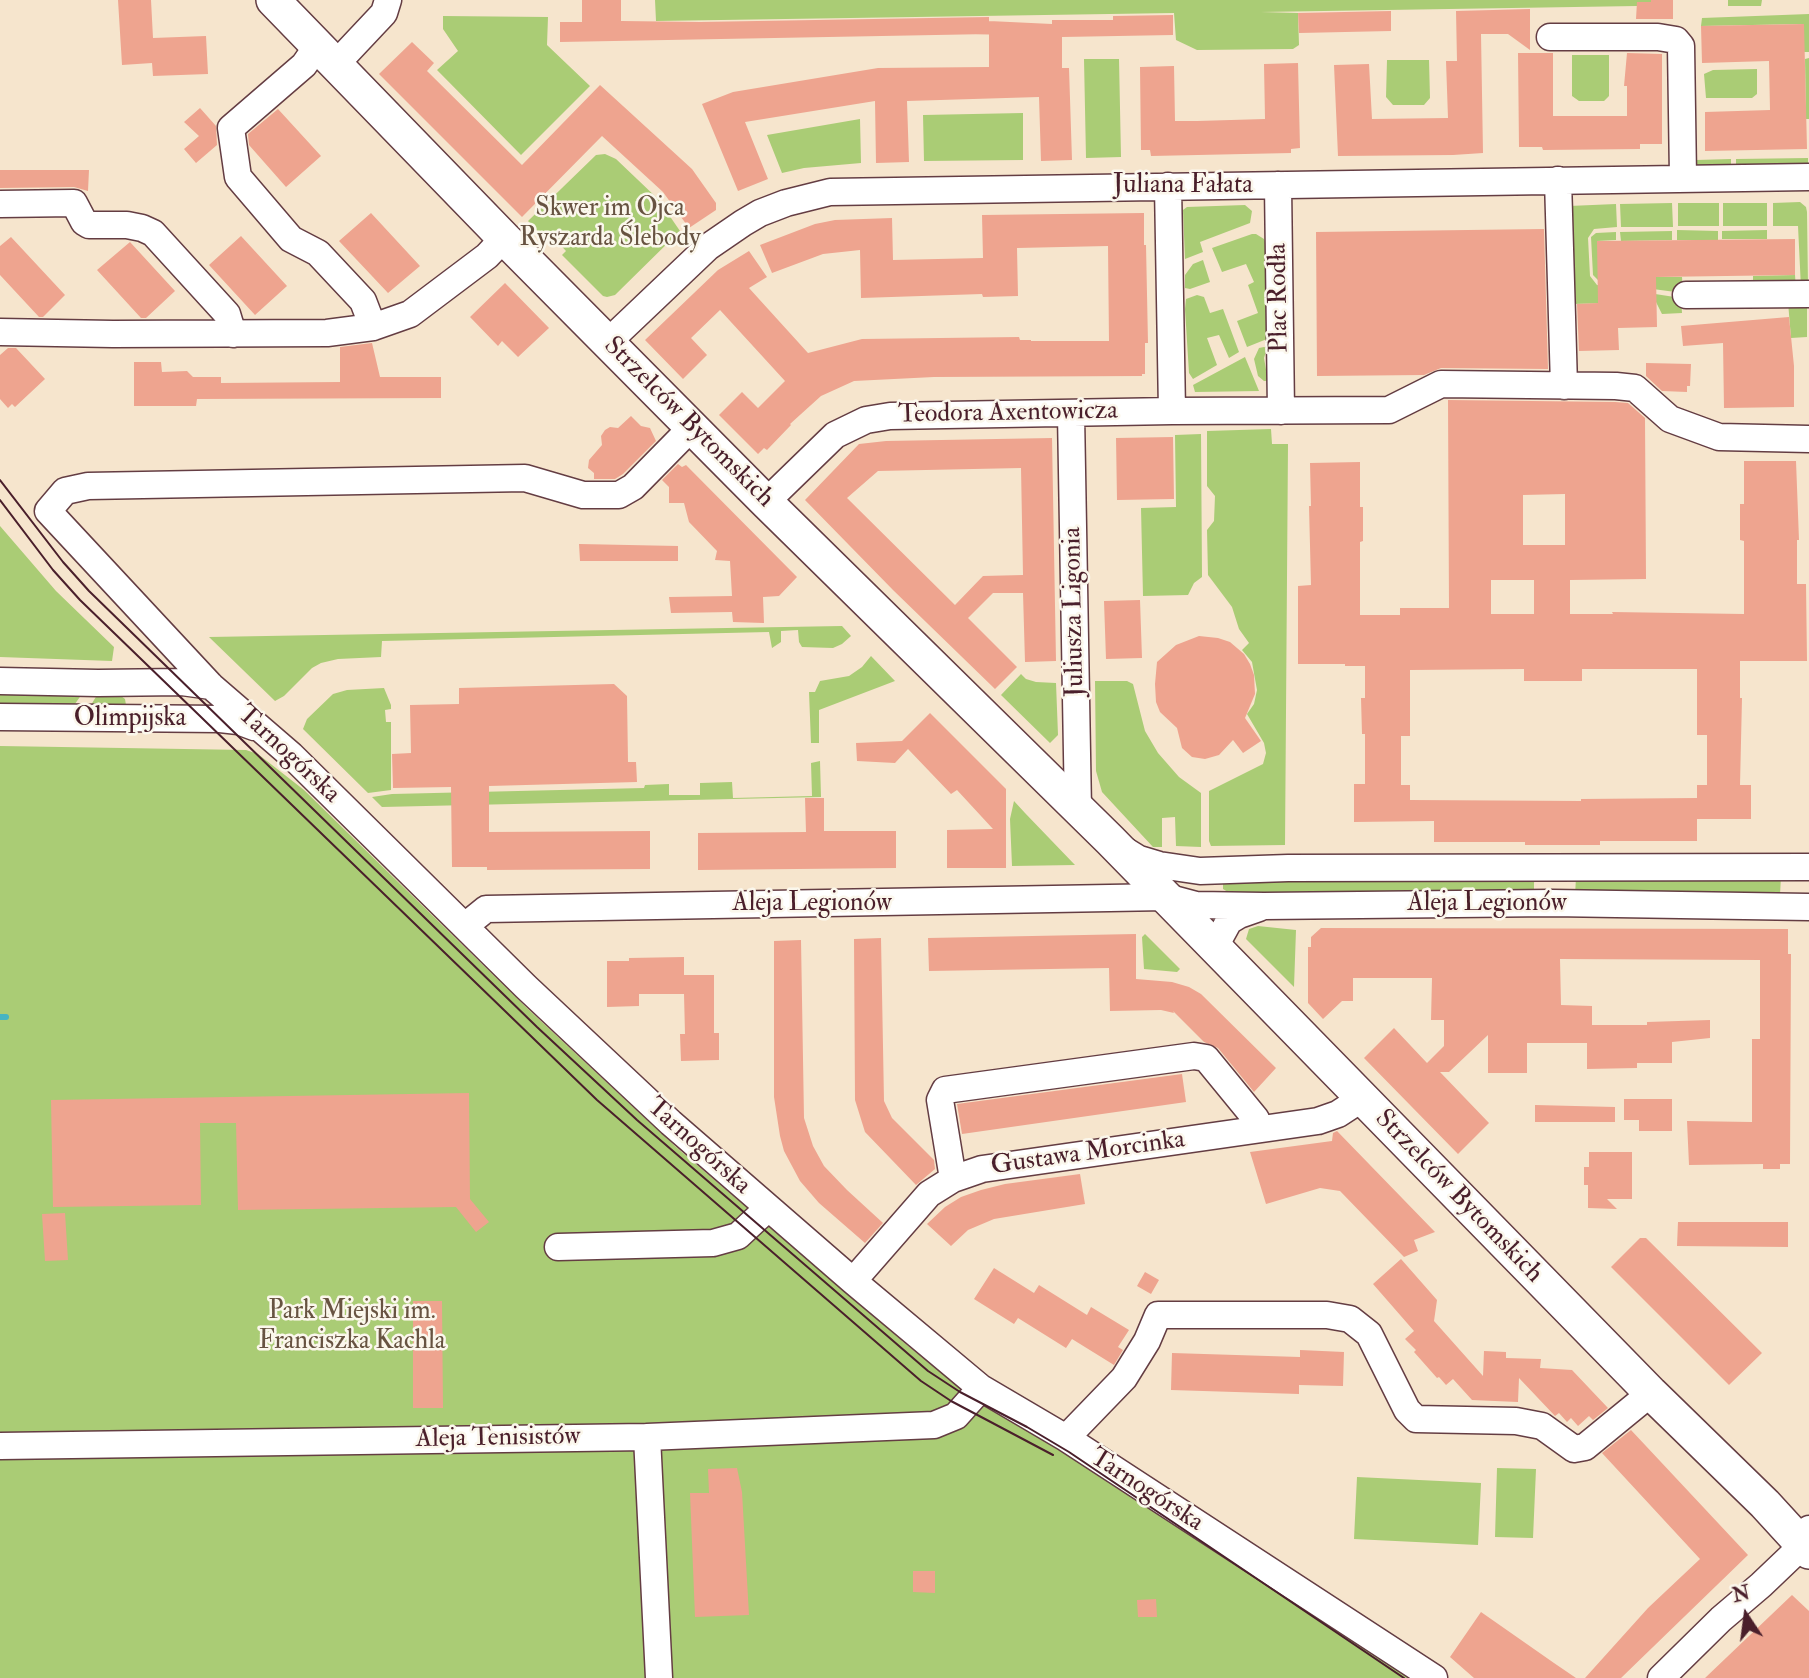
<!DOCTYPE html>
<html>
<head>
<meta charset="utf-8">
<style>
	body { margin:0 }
	#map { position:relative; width:1809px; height:1678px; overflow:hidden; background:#f6e5cd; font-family:"IM FELL Double Pica",serif }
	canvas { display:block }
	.north { position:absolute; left:1711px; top:1580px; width:70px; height:70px; -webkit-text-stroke:5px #fbf7ec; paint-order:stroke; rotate:347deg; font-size:19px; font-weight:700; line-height:28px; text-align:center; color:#4a1f2b }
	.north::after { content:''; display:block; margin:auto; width:24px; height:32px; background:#4a1f2b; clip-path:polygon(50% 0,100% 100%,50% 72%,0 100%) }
</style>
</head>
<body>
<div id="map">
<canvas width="1809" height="1678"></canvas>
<div class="north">N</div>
</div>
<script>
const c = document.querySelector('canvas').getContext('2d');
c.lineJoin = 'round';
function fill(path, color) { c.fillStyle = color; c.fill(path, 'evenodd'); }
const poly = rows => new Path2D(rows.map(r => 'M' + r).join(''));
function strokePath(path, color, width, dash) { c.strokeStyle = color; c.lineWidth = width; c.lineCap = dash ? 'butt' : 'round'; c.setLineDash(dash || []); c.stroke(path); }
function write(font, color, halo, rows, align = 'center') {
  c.font = font + ' "IM FELL Double Pica",serif'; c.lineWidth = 5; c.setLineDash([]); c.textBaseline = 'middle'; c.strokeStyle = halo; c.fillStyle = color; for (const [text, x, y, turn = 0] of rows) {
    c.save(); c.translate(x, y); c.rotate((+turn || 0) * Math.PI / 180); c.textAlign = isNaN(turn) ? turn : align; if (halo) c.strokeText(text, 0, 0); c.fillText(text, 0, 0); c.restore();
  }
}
const green = poly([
	[655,0,1651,0,1651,2,1637,2,1637,6,1261,12,1298,13,1299,45,1293,49,1197,50,1176,40,1174,13,656,21],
	[1728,0,1762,0,1761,6,1728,6],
	[1809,14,1809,52,1804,52,1803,24,1701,26,1702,18],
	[443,16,548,17,547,45,590,86,521,155,437,70,458,51,443,29],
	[1572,55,1609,55,1609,96,1604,101,1579,101,1572,96],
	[1809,58,1809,119,1806,119,1805,59],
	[1084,59,1119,59,1121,157,1086,158],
	[1387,60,1429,60,1430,98,1424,105,1393,105,1386,97],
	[1757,69,1757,94,1752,98,1706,98,1704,74,1713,70],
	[1023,113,1023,160,924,161,923,115],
	[860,119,861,163,804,168,782,173,767,135],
	[605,154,616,159,658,199,680,231,615,295,607,297,603,296,562,255,566,251,554,238,546,240,528,221,596,155],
	[1808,158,1808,168,1736,167,1736,159],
	[1731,159,1731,167,1695,168,1696,160],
	[1800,202,1806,207,1807,212,1808,287,1801,288,1798,226,1773,226,1773,203],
	[1672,203,1673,227,1621,227,1620,204],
	[1678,203,1719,203,1719,226,1678,226],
	[1723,203,1767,203,1767,226,1723,226],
	[1616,204,1617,227,1594,229,1588,238,1590,276,1597,285,1681,298,1682,313,1662,314,1656,302,1572,304,1569,206],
	[1245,205,1252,211,1250,223,1200,242,1203,252,1185,259,1183,210,1187,207],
	[1677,230,1718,231,1718,240,1677,240],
	[1767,230,1767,239,1722,239,1722,231],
	[1672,231,1672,240,1621,241,1620,232],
	[1616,232,1616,240,1597,241,1647,277,1682,277,1683,293,1600,282,1593,275,1591,237,1596,233],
	[1252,234,1256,234,1264,239,1267,247,1267,339,1247,347,1237,321,1258,313,1248,285,1254,282,1246,264,1222,272,1212,248],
	[1203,260,1210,282,1190,289,1185,288,1185,275,1193,264],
	[1795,275,1796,289,1753,287,1753,276],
	[1197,295,1204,297,1210,313,1223,309,1239,352,1229,358,1219,335,1207,338,1217,365,1193,379,1189,373,1185,309,1186,299],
	[1807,298,1807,337,1791,338,1788,302],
	[1264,347,1267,348,1264,358,1268,381,1264,381,1258,376,1254,359,1259,348],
	[1245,357,1259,391,1195,392,1193,385],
	[1271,429,1272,444,1288,444,1285,845,1211,846,1209,841,1209,791,1263,764,1266,753,1264,743,1247,714,1254,704,1257,690,1252,662,1242,650,1249,643,1239,629,1232,607,1208,575,1207,530,1214,521,1215,496,1207,486,1207,431],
	[1201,434,1202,577,1194,583,1188,595,1143,596,1141,508,1176,507,1175,435],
	[0,526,56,591,114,647,112,661,0,657],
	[842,626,851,636,842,644,833,648,802,647,799,642,798,630,781,631,781,642,772,648,769,632,382,641,381,657,338,659,321,663,312,668,284,696,275,701,209,637],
	[871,656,895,681,819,710,819,743,811,743,809,692,815,692,820,681,849,676,862,667],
	[1021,674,1026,679,1036,682,1056,683,1058,735,1050,743,1001,695],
	[1095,681,1127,681,1133,684,1145,731,1158,753,1179,777,1201,793,1201,847,1176,846,1175,817,1162,818,1162,847,1153,847,1102,792,1096,771],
	[384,688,391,705,391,709,385,710,386,722,391,722,391,790,368,793,303,729,307,719,333,694,347,690],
	[0,692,82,694,72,708,0,706],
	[97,695,121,696,125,699,126,705,124,707,88,710],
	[0,746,246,750,258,754,304,790,529,1010,676,1147,908,1346,943,1374,977,1393,1413,1678,0,1678],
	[820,761,821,797,382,807,372,797,392,794,644,788,645,785,669,784,669,795,700,795,700,783,732,782,733,798,812,796,811,763],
	[1014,801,1025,813,1075,865,1012,866,1010,819],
	[1781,876,1780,895,1575,896,1576,877],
	[1534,877,1534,895,1233,895,1223,889,1223,882],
	[1258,926,1296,930,1294,987,1246,939,1249,929],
	[1145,934,1180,969,1177,972,1144,969,1142,937],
	[1497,1468,1536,1469,1533,1538,1495,1537],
	[1357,1477,1481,1483,1478,1545,1354,1539]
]);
const stream = poly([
	[0,1017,6,1017]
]);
const building = poly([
	[118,0,151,0,153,38,206,36,208,74,153,76,152,63,122,65],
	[582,0,621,0,621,21,700,22,989,17,989,34,560,42,560,22,582,22],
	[1651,0,1673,0,1673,19,1636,19,1637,2,1651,2],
	[1530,9,1530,50,1508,34,1481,34,1483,153,1453,155,1338,156,1334,65,1369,64,1372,119,1448,118,1446,61,1457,61,1456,11],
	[1391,11,1391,31,1299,33,1298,13],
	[1173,15,1173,35,1062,37,1062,68,1069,68,1072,160,1041,161,1039,97,907,101,909,162,876,163,875,101,745,122,768,179,738,191,702,104,733,92,878,68,989,67,989,21,1052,24,1052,20,1113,20,1113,16],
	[1804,24,1807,149,1705,151,1705,112,1770,110,1769,61,1702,63,1701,26],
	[412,42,434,63,427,71,522,165,600,85,692,169,716,203,716,210,689,228,663,192,602,136,522,217,379,74],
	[1518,53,1553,53,1553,116,1627,116,1627,86,1624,86,1627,53,1662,54,1662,144,1640,144,1640,149,1543,150,1542,147,1519,147],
	[1298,63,1300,148,1291,149,1291,153,1151,156,1150,150,1141,150,1140,67,1174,66,1175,121,1197,121,1265,119,1264,64],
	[200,108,216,126,217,145,196,163,184,149,199,136,184,122],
	[278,109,321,156,286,187,249,145,248,134],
	[0,170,89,170,88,191,74,187,0,188],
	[371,213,420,266,388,293,339,241],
	[1144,213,1144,245,1146,245,1148,343,1145,343,1145,374,1142,374,1142,376,934,377,854,381,821,396,790,424,791,425,767,450,764,448,758,454,719,415,742,392,758,408,785,381,720,310,691,338,707,355,683,379,645,340,718,270,749,251,767,277,749,288,808,353,862,339,1019,337,1020,340,1031,340,1031,341,1109,341,1108,246,1017,248,1018,296,983,297,982,294,861,298,860,250,823,254,772,273,760,245,815,224,835,220,892,218,893,260,983,258,982,215],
	[1544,229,1548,369,1441,368,1424,375,1317,376,1316,232],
	[241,236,287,286,255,315,209,265],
	[11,237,65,295,43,317,39,317,0,275,0,246],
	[1795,239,1795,275,1656,277,1657,327,1618,328,1619,350,1579,351,1577,304,1598,303,1597,241],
	[130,242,175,291,146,318,141,318,97,270],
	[505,283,549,328,518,357,502,341,498,346,470,317],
	[1789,317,1794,366,1794,407,1724,408,1723,343,1683,346,1681,326],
	[372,343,380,377,441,377,441,398,197,399,196,406,134,406,134,362,161,362,162,372,187,371,193,377,221,377,221,383,340,382,340,347],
	[8,348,16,348,45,379,15,407,12,404,8,408,0,399,0,355],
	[1646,363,1691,364,1690,386,1687,386,1687,392,1662,391,1646,376],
	[1448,400,1615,402,1628,403,1645,418,1646,579,1570,580,1570,614,1613,614,1612,612,1744,614,1744,541,1740,540,1740,504,1744,504,1744,461,1796,461,1799,540,1797,540,1797,584,1806,584,1807,661,1740,661,1740,698,1742,698,1740,785,1751,785,1751,819,1697,819,1697,841,1600,841,1600,845,1525,845,1525,842,1434,842,1434,821,1354,822,1354,784,1365,784,1365,734,1362,734,1361,698,1365,698,1365,666,1345,666,1345,664,1298,664,1298,586,1311,585,1309,506,1311,506,1310,463,1360,462,1360,507,1363,507,1363,541,1360,542,1360,615,1400,615,1400,608,1449,608],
	[1565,494,1565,545,1523,545,1523,495],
	[1491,580,1534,580,1534,614,1491,614],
	[1524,669,1524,681,1582,681,1582,669,1697,669,1697,735,1707,735,1707,785,1697,785,1697,798,1581,799,1581,801,1410,800,1410,785,1401,785,1401,736,1410,736,1410,670],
	[631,416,641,426,650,428,656,441,623,474,615,479,594,479,594,473,588,468,589,460,602,445,601,436,605,430,610,427,618,428],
	[1173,437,1174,499,1117,500,1116,438],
	[1052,438,1056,661,1025,662,1023,593,993,593,968,618,1017,667,995,689,893,590,805,500,859,444,886,441],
	[1021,468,1023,575,983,576,955,605,847,498,878,471],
	[678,464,682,467,686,465,797,577,779,596,763,597,764,623,733,622,732,612,671,613,669,597,732,596,730,561,715,560,717,551,689,522,684,503,669,503,669,487,662,480],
	[579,544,678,546,678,561,580,561],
	[1140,600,1142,658,1106,659,1104,601],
	[1199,636,1218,638,1230,642,1244,654,1250,664,1254,675,1255,694,1245,718,1261,741,1243,753,1233,740,1219,755,1205,759,1192,757,1182,748,1177,728,1160,712,1156,702,1155,684,1157,662,1176,645],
	[614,684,627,696,628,762,636,762,637,782,489,786,489,832,650,831,650,869,487,870,487,867,452,867,451,787,393,788,392,754,411,753,410,705,459,704,459,688],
	[930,713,1006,789,1006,868,947,868,947,830,993,829,957,790,951,794,908,749,895,763,857,761,856,743,902,741],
	[805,798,824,798,824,831,896,831,896,868,698,870,698,833,806,832],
	[1321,928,1788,929,1788,954,1791,954,1790,1164,1780,1164,1780,1169,1763,1169,1763,1164,1689,1165,1687,1121,1752,1122,1752,1039,1760,1039,1760,960,1560,959,1561,1005,1592,1006,1592,1025,1647,1025,1647,1022,1710,1020,1710,1038,1672,1042,1672,1063,1637,1063,1637,1068,1587,1069,1587,1043,1527,1043,1527,1073,1488,1073,1488,1035,1449,1072,1440,1072,1489,1123,1458,1154,1364,1058,1394,1028,1427,1063,1444,1046,1444,1020,1431,1020,1432,978,1353,978,1353,1001,1342,1001,1323,1019,1308,1003,1308,947,1311,947,1311,937],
	[1136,934,1136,979,1172,982,1189,987,1201,994,1276,1068,1254,1092,1218,1048,1204,1042,1173,1011,1174,1013,1161,1010,1110,1011,1109,968,929,971,928,938],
	[881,938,884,1101,892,1118,934,1160,935,1169,916,1185,865,1132,855,1100,854,939],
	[801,940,804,1118,813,1146,824,1166,847,1190,883,1223,865,1243,819,1203,800,1181,784,1151,780,1136,774,1097,774,941],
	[684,957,684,975,714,975,714,1033,719,1033,719,1060,681,1061,680,1034,685,1034,684,994,639,994,639,1006,607,1007,607,961,629,961,629,958],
	[1182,1074,1186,1102,962,1134,957,1104],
	[469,1093,470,1199,489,1222,476,1232,456,1207,238,1210,236,1123,200,1123,201,1205,53,1207,51,1100],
	[1624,1099,1672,1099,1672,1131,1639,1131,1639,1120,1624,1120],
	[1535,1105,1615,1107,1615,1122,1535,1122],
	[1337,1131,1435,1232,1414,1240,1418,1251,1404,1257,1340,1191,1320,1188,1266,1204,1250,1152,1332,1141,1333,1133],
	[1589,1152,1632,1152,1632,1199,1607,1199,1617,1209,1588,1208,1588,1185,1584,1185,1584,1167,1589,1167],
	[1080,1174,1085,1204,994,1219,968,1230,951,1246,927,1224,945,1207,961,1197,981,1190,1005,1184],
	[65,1213,68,1260,45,1261,42,1214],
	[1678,1222,1788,1222,1788,1247,1677,1246],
	[1640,1238,1646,1238,1762,1353,1729,1385,1611,1267],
	[1401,1259,1437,1300,1434,1321,1483,1376,1484,1351,1506,1352,1506,1358,1541,1359,1540,1368,1572,1370,1608,1408,1593,1420,1589,1416,1578,1426,1571,1418,1567,1422,1559,1413,1555,1416,1519,1378,1518,1402,1472,1400,1453,1379,1446,1385,1439,1377,1437,1378,1414,1352,1416,1350,1405,1339,1414,1331,1373,1284],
	[994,1268,1034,1293,1039,1285,1087,1315,1091,1307,1129,1330,1118,1347,1123,1350,1114,1365,1072,1339,1066,1348,1018,1318,1014,1324,974,1299],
	[1145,1272,1159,1280,1151,1294,1137,1286],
	[413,1301,442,1301,443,1408,413,1408],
	[1300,1350,1344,1352,1343,1386,1299,1385,1299,1394,1171,1390,1172,1353,1300,1357],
	[1631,1430,1748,1555,1621,1678,1585,1678,1648,1608,1700,1559,1602,1453],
	[737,1468,742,1492,749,1615,695,1617,690,1493,709,1493,708,1469],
	[913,1571,935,1571,935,1593,913,1592],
	[1792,1595,1809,1611,1809,1678,1705,1678],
	[1156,1599,1157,1617,1138,1617,1137,1600],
	[1481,1612,1554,1663,1576,1678,1474,1678,1450,1657]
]);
const minor = poly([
	[1550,37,1658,37,1676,40,1681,46,1683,177],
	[318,45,304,65,231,128,238,177,291,239,318,253,363,301,373,327],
	[336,64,384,13,388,0],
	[1558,180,1564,386],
	[1278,185,1281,411],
	[1168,186,1172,411],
	[0,204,74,203,84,222,89,225,127,225,142,228,153,233,227,314,233,334],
	[1686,295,1809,294],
	[0,332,113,334,327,333,373,327,410,314,487,256,504,238],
	[608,342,708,247,743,223,760,213,786,203,830,192,1809,177],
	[1071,414,1078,810],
	[692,427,633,487,619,495,583,495,525,478,88,486,65,491,48,511,211,686,291,755,526,987,671,1123,853,1281,981,1388,1066,1438,1434,1678],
	[766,502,835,435,866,420,890,416,1172,411,1389,410,1441,384,1616,386,1635,388,1670,419,1719,437,1809,439],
	[0,681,98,683,182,682,211,686],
	[0,717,220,719,238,721,254,727],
	[1126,851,1139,859,1159,865,1200,871,1288,868,1809,867],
	[465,926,486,909,1166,897,1196,905,1264,906,1552,903,1809,907],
	[1220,953,1218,941,1229,921,1239,915,1259,908],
	[953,1179,940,1100,945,1090,1194,1056,1206,1058,1256,1119,1257,1129],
	[558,1247,713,1243,738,1236,767,1209],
	[853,1281,929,1194,953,1179,982,1169,1318,1121,1338,1114,1361,1099],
	[647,1437,659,1678],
	[1066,1438,1124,1378,1147,1341,1158,1315,1327,1315,1350,1319,1369,1334,1407,1410,1416,1419,1516,1421,1542,1426,1574,1449,1585,1447,1651,1393],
	[0,1446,647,1437,934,1425,956,1416,981,1388],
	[1661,1678,1721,1619,1761,1585,1803,1545,1809,1529]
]);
const major = poly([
	[273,0,504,238,766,502,1110,840,1651,1393,1765,1504,1809,1552]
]);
const tram = poly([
	[0,480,63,562,89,591,537,1027,637,1120,928,1371,960,1392,1027,1427,1069,1452,1404,1678],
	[0,500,53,570,80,600,597,1100,921,1381,951,1401,1053,1455]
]);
const streetNames = [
	["Juliana Fałata",1183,186],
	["Plac Rodła",1280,298,-91],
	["Teodora Axentowicza",1008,414,-1],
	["Strzelców Bytomskich",688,423,45],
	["Juliusza Ligonia",1075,612,-91],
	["Olimpijska",130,719],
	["Tarnogórska",288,755,43],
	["Aleja Legionów",812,904],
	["Aleja Legionów",1487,904],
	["Tarnogórska",698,1147,42],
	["Gustawa Morcinka",1088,1154,-8],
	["Strzelców Bytomskich",1458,1197,46],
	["Aleja Tenisistów",498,1439,-1],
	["Tarnogórska",1146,1491,33]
];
const parkNames = [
	["Skwer im Ojca",610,209],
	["Ryszarda Ślebody",610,239],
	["Park Miejski im.",352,1312],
	["Franciszka Kachla",352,1342]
];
fill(green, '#aacc75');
strokePath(stream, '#46b4c2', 6);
fill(building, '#eea48f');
strokePath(minor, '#643d43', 29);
strokePath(major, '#643d43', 36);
strokePath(minor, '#fff', 26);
strokePath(major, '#fff', 33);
strokePath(tram, '#4a1f2b', 2);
write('26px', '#4a1f2b', '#fbf7ec', streetNames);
write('26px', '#675341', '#fbf7ec', parkNames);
</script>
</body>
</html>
